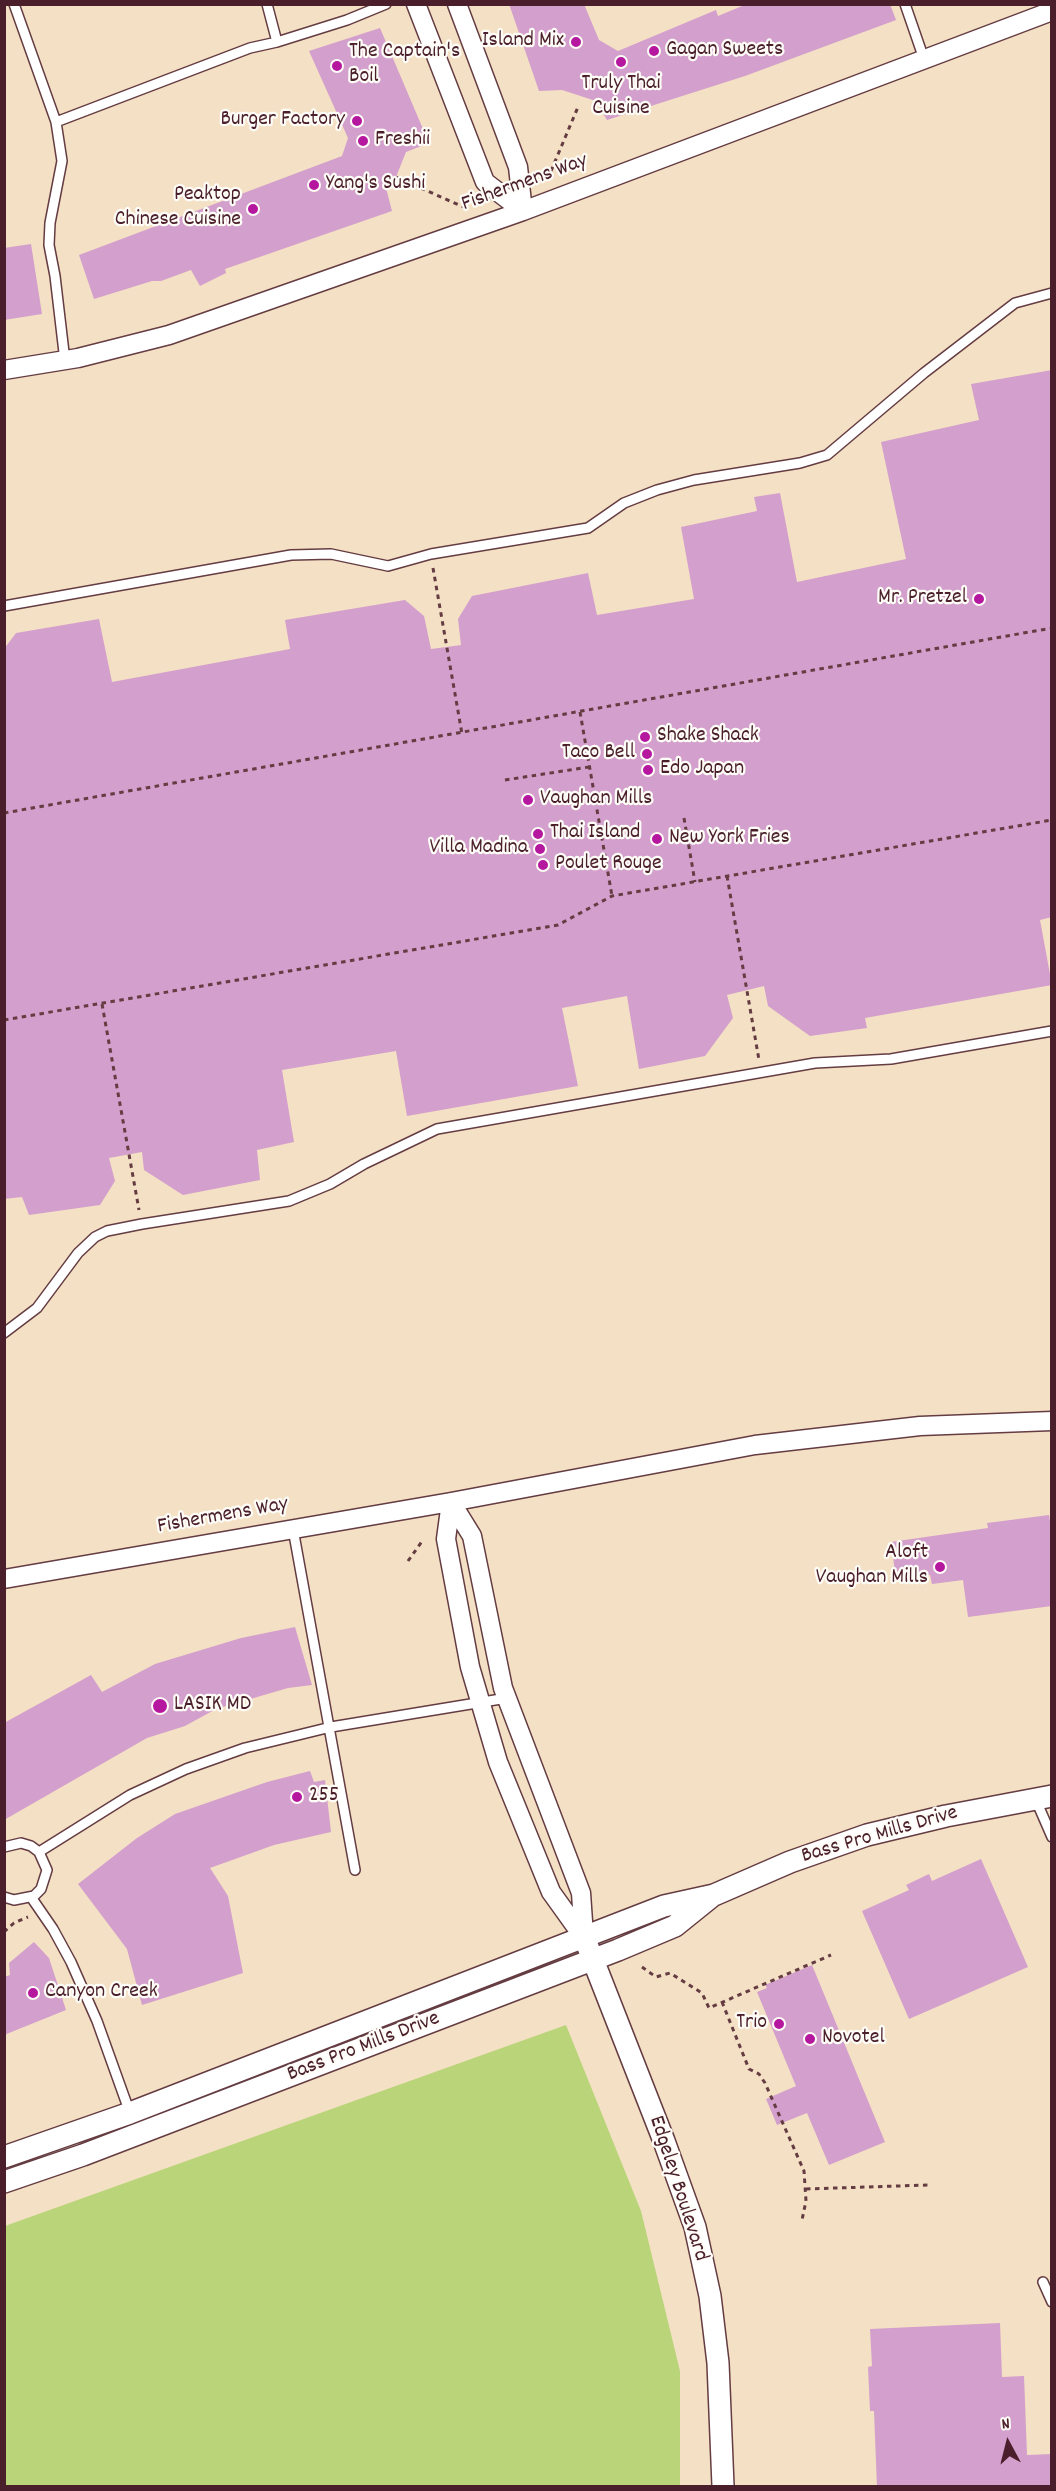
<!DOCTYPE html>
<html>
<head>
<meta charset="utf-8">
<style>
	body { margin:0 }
	#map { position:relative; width:1056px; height:2491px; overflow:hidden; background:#f4e0c4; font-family:Dekko,sans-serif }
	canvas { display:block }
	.frame { position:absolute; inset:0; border:6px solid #4a1f2b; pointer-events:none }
	.north { position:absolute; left:978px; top:2413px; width:60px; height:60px; -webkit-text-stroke:4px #fdfcf7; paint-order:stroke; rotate:353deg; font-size:16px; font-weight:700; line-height:24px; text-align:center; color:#4a1f2b }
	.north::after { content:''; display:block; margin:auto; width:21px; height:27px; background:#4a1f2b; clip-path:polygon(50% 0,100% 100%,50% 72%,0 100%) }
</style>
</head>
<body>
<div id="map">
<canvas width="1056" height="2491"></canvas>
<div class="frame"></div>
<div class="north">N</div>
</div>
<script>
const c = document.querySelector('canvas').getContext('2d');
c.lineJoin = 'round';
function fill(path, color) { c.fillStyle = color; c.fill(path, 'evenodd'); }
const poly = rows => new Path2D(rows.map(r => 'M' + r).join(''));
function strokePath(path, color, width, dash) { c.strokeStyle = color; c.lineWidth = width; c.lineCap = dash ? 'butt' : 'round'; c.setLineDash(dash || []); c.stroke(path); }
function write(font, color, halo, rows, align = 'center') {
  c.font = font + ' Dekko,sans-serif'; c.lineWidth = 4.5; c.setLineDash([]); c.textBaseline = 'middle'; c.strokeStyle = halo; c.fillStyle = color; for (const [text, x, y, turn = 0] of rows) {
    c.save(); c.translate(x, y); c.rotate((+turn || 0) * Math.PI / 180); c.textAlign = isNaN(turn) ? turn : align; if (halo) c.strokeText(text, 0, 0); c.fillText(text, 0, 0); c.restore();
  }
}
const green = poly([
	[566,2025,641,2211,680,2371,680,2486,5,2486,5,2226]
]);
const building = poly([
	[509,4,584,4,599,40,618,51,716,10,718,16,747,4,890,4,896,20,745,76,607,120,596,101,562,90,539,91],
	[380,28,429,143,406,152,396,177,386,188,392,211,225,269,226,273,200,286,191,270,161,281,152,281,94,299,79,255,342,156,348,138,309,51],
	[31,244,42,314,4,320,4,248],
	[1052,370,1052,917,1040,920,1052,985,865,1018,867,1028,810,1036,768,1006,764,986,727,995,733,1018,705,1056,639,1069,627,996,562,1008,578,1086,407,1116,396,1051,282,1070,294,1142,257,1150,260,1180,183,1195,144,1170,142,1152,109,1158,115,1181,100,1205,29,1215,22,1197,4,1199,4,649,16,633,99,619,112,682,290,649,285,620,405,600,424,616,431,649,461,645,458,619,472,596,588,573,597,615,694,599,681,527,757,511,754,497,780,493,797,582,906,559,881,442,979,420,971,384],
	[1049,1515,1052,1534,1052,1606,968,1617,963,1580,932,1584,930,1575,896,1579,891,1542,988,1528,987,1523],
	[295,1627,312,1685,288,1688,216,1709,185,1726,147,1738,4,1820,4,1723,91,1675,102,1692,155,1664,241,1638],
	[310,1771,314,1782,325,1780,331,1832,274,1845,210,1868,228,1896,243,1973,142,2005,127,1949,78,1884,137,1838,175,1814,267,1782],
	[981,1859,1028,1967,909,2019,862,1911,909,1890,906,1885,929,1874,932,1881],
	[34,1942,49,1958,66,2010,4,2035,4,1977,10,1975,9,1963],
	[812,1965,885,2142,829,2165,807,2113,777,2125,766,2099,796,2086,757,1992,767,1988,765,1985],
	[1000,2323,1002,2377,1024,2376,1027,2455,1052,2454,1052,2487,877,2487,874,2411,870,2411,868,2367,872,2366,870,2329]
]);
const path = poly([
	[551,171,578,107],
	[396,177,468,209],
	[433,568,462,734],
	[580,712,612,896],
	[505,780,589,767],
	[4,813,1052,628],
	[684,818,695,882],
	[727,876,759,1060],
	[102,1004,139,1210],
	[4,1020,558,925,612,896,1052,820],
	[408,1561,423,1540],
	[4,1932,14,1923,28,1917],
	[642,1967,656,1977,670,1973,702,1993,709,2008,831,1955],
	[722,2002,749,2069,759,2074,765,2083,804,2171,806,2201,802,2220],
	[806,2189,928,2185]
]);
const service = poly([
	[14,4,56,122,62,161,50,223,49,245,55,276,65,361],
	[267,4,277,42],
	[905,4,924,59],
	[56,122,250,48,277,42,347,20,386,4],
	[4,606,291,555,331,554,388,566,431,554,588,528,624,503,657,490,694,480,800,463,827,455,924,373,1015,303,1052,293],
	[4,1333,37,1308,78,1253,95,1237,107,1231,142,1224,289,1201,330,1184,364,1164,437,1129,815,1063,891,1059,1052,1031],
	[293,1529,355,1870],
	[1035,1798,1052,1837],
	[4,1847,21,1843,31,1846,39,1852,47,1870,41,1889,34,1896,14,1900,4,1897],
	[39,1852,130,1795,186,1769,245,1748,331,1727,507,1698],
	[31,1897,53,1929,71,1962,97,2021,130,2113],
	[1043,2282,1052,2302]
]);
const minor = poly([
	[416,4,485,182,523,211],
	[457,4,518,167,523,211],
	[4,370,78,358,169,335,523,211,1052,11],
	[451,1502,446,1539,470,1667,498,1762,551,1892,584,1938],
	[451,1502,472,1536,503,1688,581,1893,584,1936],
	[4,1579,451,1502,755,1445,920,1426,1052,1421]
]);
const tertiary = poly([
	[588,1947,664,2141,695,2227,710,2296,718,2363,723,2486],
	[4,2157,130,2113,664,1906,714,1895,790,1862,867,1835,946,1816,1052,1796],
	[4,2182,83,2155,618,1950,675,1926,711,1897]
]);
const markers = [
	[576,42,6,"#b5179e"],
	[654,51,6,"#b5179e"],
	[621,62,6,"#b5179e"],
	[337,66,6,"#b5179e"],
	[357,121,6,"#b5179e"],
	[363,141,6,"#b5179e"],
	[314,185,6,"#b5179e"],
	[253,209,6,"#b5179e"],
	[979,599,6,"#b5179e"],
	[645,737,6,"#b5179e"],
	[647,754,6,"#b5179e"],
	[648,770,6,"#b5179e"],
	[528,800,6,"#b5179e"],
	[538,834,6,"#b5179e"],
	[657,839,6,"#b5179e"],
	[540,849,6,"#b5179e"],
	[543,865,6,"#b5179e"],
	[940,1567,6,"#b5179e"],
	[160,1706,8,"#b5179e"],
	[297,1797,6,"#b5179e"],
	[33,1993,6,"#b5179e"],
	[779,2024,6,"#b5179e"],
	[810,2039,6,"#b5179e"]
];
const poiNames = [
	["Island Mix",564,42,"right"],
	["Gagan Sweets",666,51],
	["The Captain's",349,53],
	["Boil",349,78],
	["Truly Thai",621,85,"center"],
	["Cuisine",621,110,"center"],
	["Burger Factory",345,121,"right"],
	["Freshii",375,141],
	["Yang's Sushi",326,185],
	["Peaktop",241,196,"right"],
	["Chinese Cuisine",241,221,"right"],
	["Mr. Pretzel",967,599,"right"],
	["Shake Shack",657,737],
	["Taco Bell",635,754,"right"],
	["Edo Japan",660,770],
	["Vaughan Mills",540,800],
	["Thai Island",550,834],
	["New York Fries",669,839],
	["Villa Madina",528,849,"right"],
	["Poulet Rouge",555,865],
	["Aloft",928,1554,"right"],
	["Vaughan Mills",928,1579,"right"],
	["LASIK MD",174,1706],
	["255",309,1797],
	["Canyon Creek",45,1993],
	["Trio",767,2024,"right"],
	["Novotel",822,2039]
];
const streetNames = [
	["Fishermens Way",525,184,-20],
	["Fishermens Way",223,1517,-10],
	["Bass Pro Mills Drive",880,1836,-16],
	["Bass Pro Mills Drive",364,2048,-21],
	["Edgeley Boulevard",677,2189,72]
];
fill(green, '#b9d479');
fill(building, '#d39fcc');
strokePath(service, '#643c42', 12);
strokePath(minor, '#643c42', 21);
strokePath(tertiary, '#643c42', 24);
strokePath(path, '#643c42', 3, [4.5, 4.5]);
strokePath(service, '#fff', 9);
strokePath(minor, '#fff', 18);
strokePath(tertiary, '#fff', 21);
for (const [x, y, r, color] of markers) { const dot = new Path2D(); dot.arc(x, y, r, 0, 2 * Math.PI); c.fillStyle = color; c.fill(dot); strokePath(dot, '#fdfcf7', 2); }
write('22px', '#4a1f2b', '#fdfcf7', poiNames, 'left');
write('22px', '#4a1f2b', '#fdfcf7', streetNames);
</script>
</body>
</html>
